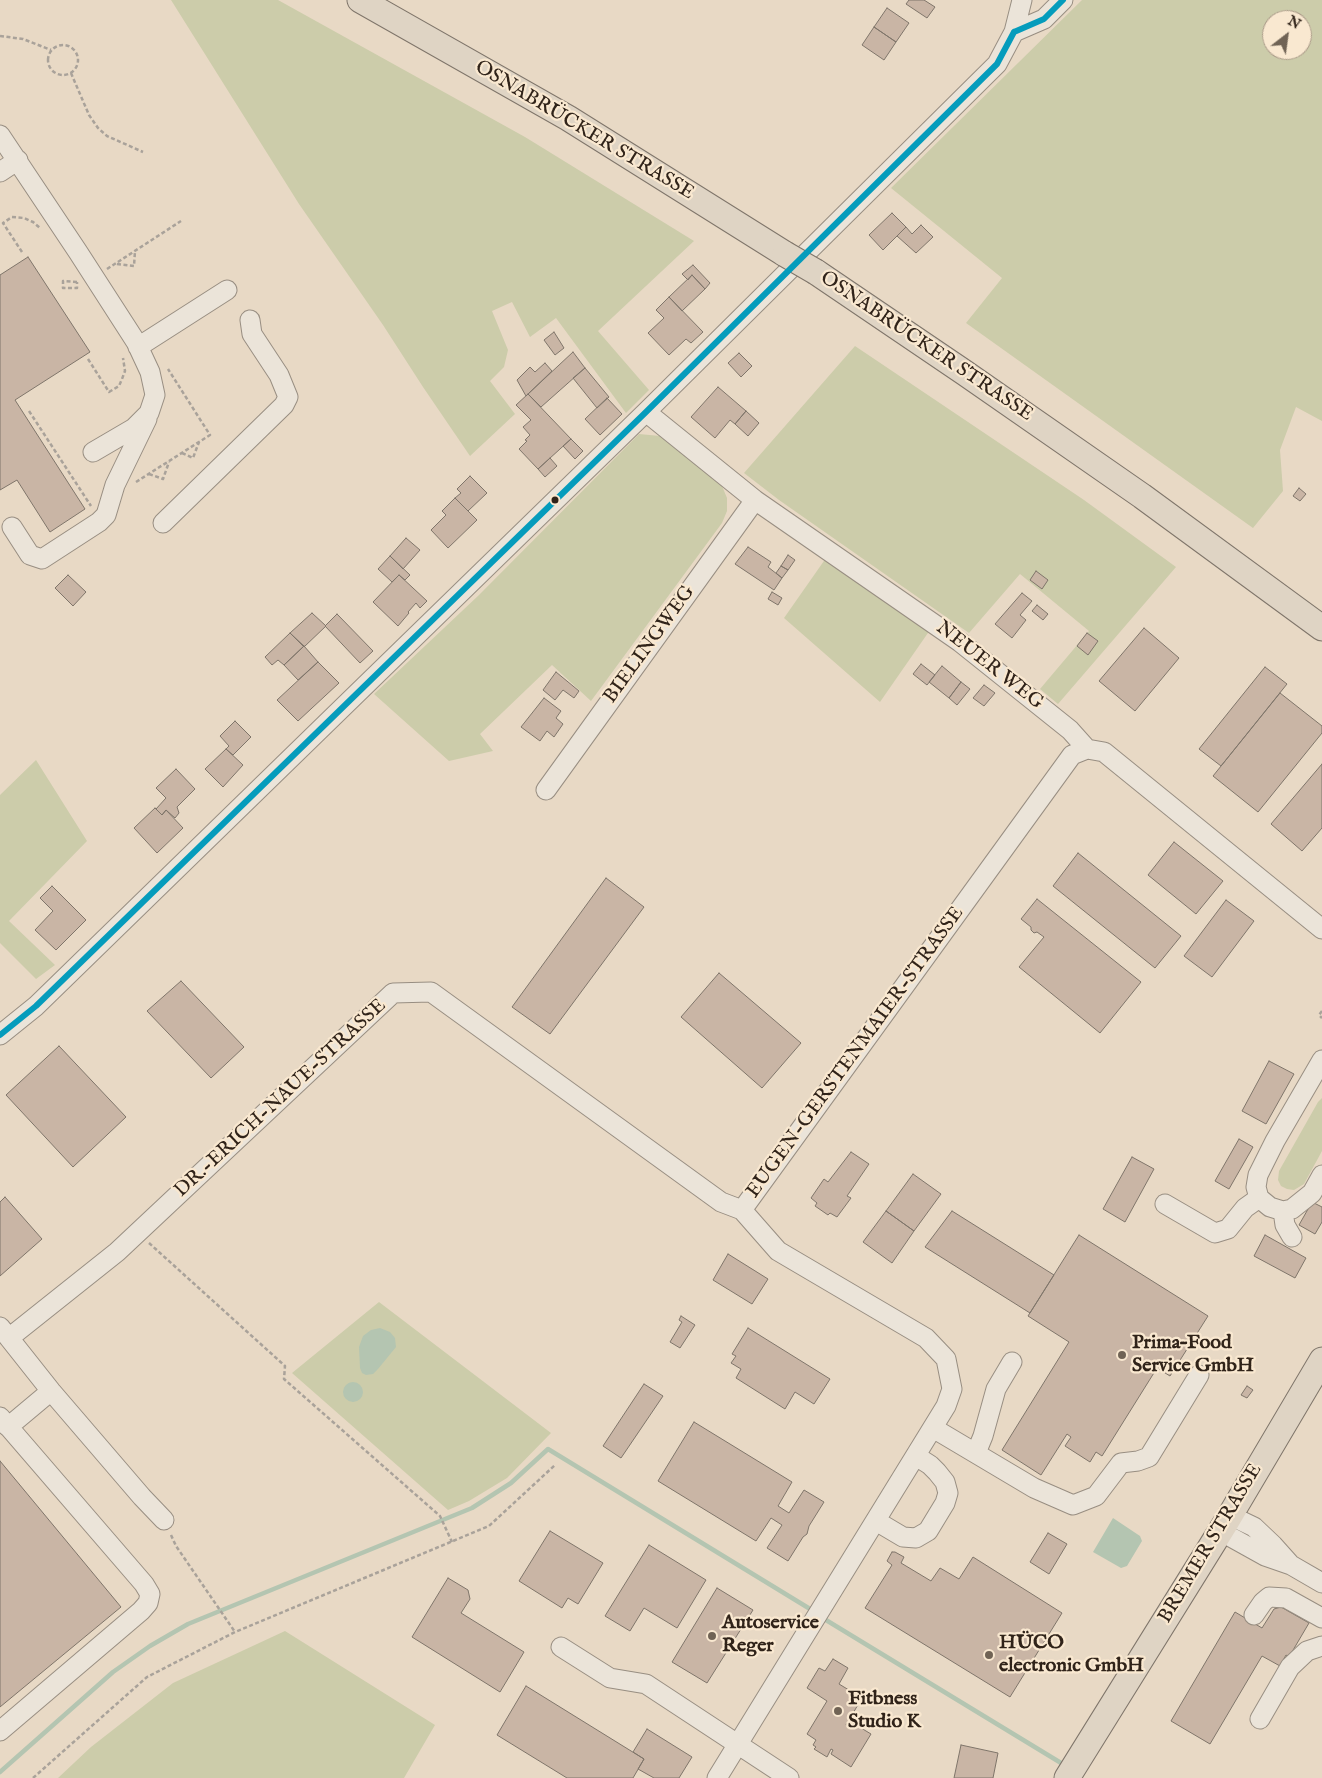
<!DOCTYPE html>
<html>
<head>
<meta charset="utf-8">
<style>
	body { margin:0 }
	#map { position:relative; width:1322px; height:1778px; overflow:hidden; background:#e8d9c5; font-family:"IM FELL English",serif }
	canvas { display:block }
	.north { position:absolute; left:1262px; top:10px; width:50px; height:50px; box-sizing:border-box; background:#f9e8d0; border:1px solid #a99987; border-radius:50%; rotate:30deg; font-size:14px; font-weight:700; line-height:20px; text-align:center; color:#302319 }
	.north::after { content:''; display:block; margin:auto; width:18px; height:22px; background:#706355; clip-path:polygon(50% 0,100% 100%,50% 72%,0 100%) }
</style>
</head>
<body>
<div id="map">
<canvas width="1322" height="1778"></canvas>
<div class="north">N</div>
</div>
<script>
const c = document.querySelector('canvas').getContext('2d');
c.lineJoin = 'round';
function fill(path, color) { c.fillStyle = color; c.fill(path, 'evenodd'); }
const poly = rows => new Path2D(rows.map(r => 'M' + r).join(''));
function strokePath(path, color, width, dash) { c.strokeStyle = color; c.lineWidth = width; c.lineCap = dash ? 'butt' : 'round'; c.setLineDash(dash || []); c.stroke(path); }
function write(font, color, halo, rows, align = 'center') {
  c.font = font + ' "IM FELL English",serif'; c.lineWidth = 4.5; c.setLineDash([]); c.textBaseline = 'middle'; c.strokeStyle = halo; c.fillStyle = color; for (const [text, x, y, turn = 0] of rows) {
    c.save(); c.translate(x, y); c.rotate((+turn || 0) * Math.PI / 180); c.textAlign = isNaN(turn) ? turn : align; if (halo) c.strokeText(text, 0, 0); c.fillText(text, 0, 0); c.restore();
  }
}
const green = poly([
	[171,0,278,0,525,137,694,241,598,331,649,390,626,413,556,318,530,337,512,302,492,311,508,350,504,367,490,381,515,414,470,456,423,387,383,325,299,204],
	[1082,0,1322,0,1322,421,1296,407,1280,450,1283,491,1253,528,966,323,1002,278,891,188],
	[1272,20,1302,20,1302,50,1272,50],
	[855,346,1084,500,1176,567,1058,704,1040,689,1089,631,1020,574,969,633,779,500,744,473],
	[639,434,660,436,722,486,727,498,727,511,722,523,591,701,552,665,480,734,493,751,449,761,374,694,479,595],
	[826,558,930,630,880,702,784,618],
	[36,760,87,841,9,921,55,965,36,979,0,943,0,795],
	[1322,1098,1322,1151,1304,1184,1294,1190,1287,1189,1281,1186,1278,1180,1279,1171,1318,1102],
	[379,1302,551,1433,507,1478,469,1501,448,1510,292,1373],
	[285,1631,435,1725,404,1778,58,1778,91,1747,173,1683]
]);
const water = poly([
	[380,1328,390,1332,395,1338,396,1347,378,1369,373,1374,366,1375,362,1373,360,1368,359,1347,363,1336,371,1330],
	'343 1392a10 10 0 1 1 20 0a10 10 0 1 1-20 0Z',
	[1113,1518,1140,1536,1142,1541,1127,1566,1121,1568,1093,1552]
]);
const stream = poly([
	[821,1617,1066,1766],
	[0,1772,113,1672,150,1646,188,1624,472,1508,511,1483,548,1449,815,1612]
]);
const building = poly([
	[909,0,924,0,935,7,927,18,906,4,909,0],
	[887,8,909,23,896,42,874,27,887,8],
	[874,27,896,42,884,60,862,45,874,27],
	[892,213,906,227,883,250,869,235,892,213],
	[921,225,933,237,916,253,897,236,906,227,912,234,921,225],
	[28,257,90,352,15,400,85,509,50,532,17,480,0,490,0,275,28,257],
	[693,265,710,283,705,289,692,275,688,280,682,274,693,265],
	[692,275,705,289,682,311,669,297,692,275],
	[669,297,703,332,691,343,686,339,669,355,648,333,664,318,656,310,669,297],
	[554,332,564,348,555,355,544,340,554,332],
	[573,352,585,368,541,407,528,394,573,352],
	[739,353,752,366,741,377,728,363,739,353],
	[545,363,552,371,526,396,517,380,530,367,535,372,545,363],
	[585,368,609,397,597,408,573,378,585,368],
	[718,387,746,411,735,424,730,420,715,438,691,417,718,387],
	[528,394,571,439,538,469,519,449,527,441,525,440,530,435,523,427,531,420,516,405,528,394],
	[607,398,622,414,600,435,585,419,607,398],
	[746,411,759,423,748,436,735,424,746,411],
	[571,439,583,451,575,459,563,446,571,439],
	[550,458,557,466,545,477,538,469,550,458],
	[470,476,487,493,468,511,455,498,461,493,457,489,470,476],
	[1299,488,1306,494,1300,501,1293,496,1299,488],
	[455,498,477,520,448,548,431,530,446,515,442,511,455,498],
	[406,538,420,550,403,569,390,556,406,538],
	[748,547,771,562,768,567,782,578,774,590,735,564,748,547],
	[788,555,795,560,788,570,781,566,788,555],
	[390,556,410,575,405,580,399,575,392,582,378,569,390,556],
	[781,566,788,570,782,578,776,573,781,566],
	[1036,571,1048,580,1042,589,1030,580,1036,571],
	[68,575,86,592,73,606,55,588,68,575],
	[399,575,427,601,420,608,416,603,408,612,409,613,398,626,373,602,399,575],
	[772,592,782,598,778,605,768,599,772,592],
	[1022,593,1032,601,1020,615,1026,620,1012,638,995,624,1022,593],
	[1037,605,1048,614,1043,620,1032,611,1037,605],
	[312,613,326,626,304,647,290,633,312,613],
	[337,614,373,651,360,663,325,626,337,614],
	[1144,628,1179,658,1135,711,1099,681,1144,628],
	[290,633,304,646,284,665,278,660,272,665,265,657,290,633],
	[1087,633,1098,641,1088,655,1077,646,1087,633],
	[304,646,318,662,298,680,284,665,304,646],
	[318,662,339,683,298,721,277,700,318,662],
	[921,664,935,675,927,685,913,674,921,664],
	[942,666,961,682,949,698,929,682,942,666],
	[1265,667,1287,684,1221,766,1199,749,1265,667],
	[556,672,579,691,574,698,563,690,555,700,543,690,556,672],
	[961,682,970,689,957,705,949,698,961,682],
	[984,685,995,693,984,706,973,698,984,685],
	[1280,693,1322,726,1322,733,1258,812,1213,776,1280,693],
	[544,698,561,711,556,718,563,724,554,737,547,731,540,741,521,727,544,698],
	[235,721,251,737,233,755,226,749,229,746,220,736,235,721],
	[226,749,243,765,223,787,205,769,226,749],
	[1322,764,1322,828,1302,851,1271,824,1322,764],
	[176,769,195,789,177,807,179,813,175,818,166,810,162,815,156,809,166,798,156,788,176,769],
	[155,808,162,815,166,810,183,828,157,853,134,828,155,808],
	[1174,842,1223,881,1196,914,1148,875,1174,842],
	[1078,853,1181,936,1155,968,1053,886,1078,853],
	[606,878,644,907,550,1034,512,1007,606,878],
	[52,886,86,920,56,950,35,930,53,911,40,898,52,886],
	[1037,899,1141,982,1100,1033,1019,967,1044,937,1037,932,1034,933,1031,930,1031,927,1021,919,1037,899],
	[1226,900,1254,921,1212,977,1184,956,1226,900],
	[719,973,801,1043,762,1088,681,1017,719,973],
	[181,981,244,1047,211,1078,147,1011,181,981],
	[59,1046,126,1117,73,1167,6,1095,59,1046],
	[1269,1061,1294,1074,1266,1124,1242,1111,1269,1061],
	[1239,1139,1253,1147,1229,1189,1215,1181,1239,1139],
	[851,1152,869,1164,847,1196,851,1198,837,1217,830,1213,828,1215,815,1206,817,1203,811,1198,824,1179,828,1182,851,1152],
	[1132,1157,1154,1169,1125,1222,1103,1209,1132,1157],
	[913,1174,941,1194,914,1231,886,1211,913,1174],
	[5,1197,42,1239,0,1276,0,1202,5,1197],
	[1312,1202,1322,1207,1322,1222,1315,1234,1299,1225,1312,1202],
	[886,1211,914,1231,892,1263,863,1242,886,1211],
	[952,1211,1054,1275,1030,1313,925,1247,952,1211],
	[1079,1235,1208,1316,1170,1376,1157,1368,1102,1456,1096,1452,1090,1462,1065,1446,1071,1437,1067,1434,1041,1475,1002,1450,1069,1342,1028,1316,1079,1235],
	[1265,1235,1306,1258,1295,1278,1254,1256,1265,1235],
	[728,1254,768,1279,752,1304,713,1280,728,1254],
	[681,1316,695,1325,680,1348,670,1342,682,1322,679,1320,681,1316],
	[748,1328,830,1379,814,1404,795,1392,785,1409,736,1378,741,1369,731,1363,736,1356,732,1354,748,1328],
	[644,1384,663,1396,621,1458,603,1446,644,1384],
	[1247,1386,1253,1390,1247,1398,1241,1395,1247,1386],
	[694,1422,792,1482,778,1506,789,1513,804,1490,824,1502,809,1526,807,1534,803,1537,788,1561,767,1548,782,1525,771,1518,756,1541,658,1481,694,1422],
	[0,1461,121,1607,0,1707,0,1461],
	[550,1531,603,1563,578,1604,568,1598,562,1608,519,1581,550,1531],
	[1048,1533,1067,1544,1049,1574,1030,1562,1048,1533],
	[649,1545,706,1580,677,1628,644,1608,630,1631,605,1616,649,1545],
	[892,1552,895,1552,904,1557,901,1563,931,1581,940,1568,959,1579,973,1557,1062,1613,1010,1697,865,1608,892,1565,887,1561,892,1552],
	[448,1578,468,1590,470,1599,461,1613,524,1652,500,1692,412,1637,448,1578],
	[717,1588,753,1610,707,1683,672,1662,717,1588],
	[1281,1607,1309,1623,1289,1657,1286,1655,1280,1666,1262,1656,1210,1744,1171,1721,1235,1612,1262,1628,1274,1609,1281,1607],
	[833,1659,848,1668,839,1684,862,1698,846,1725,848,1726,851,1722,871,1734,851,1767,831,1754,833,1750,831,1749,827,1757,814,1749,816,1747,813,1745,816,1740,807,1734,827,1701,807,1688,819,1668,825,1671,833,1659],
	[526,1686,644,1759,633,1778,567,1778,497,1735,526,1686],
	[647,1729,692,1757,679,1778,654,1778,638,1769,644,1759,633,1752,647,1729],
	[961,1745,998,1753,993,1778,954,1778,961,1745]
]);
const path = poly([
	[0,36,23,39,51,50],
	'48 60a15 15 0 1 1 30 0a15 15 0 1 1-30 0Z',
	[71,73,89,115,98,128,107,136,143,152],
	[22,252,3,223,12,217,24,218,33,222,40,228],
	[117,264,134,266,135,251],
	[107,269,181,221],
	[77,282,63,281,63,288,77,288,77,282],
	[88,359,109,392,119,386,122,379,125,371,123,358],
	[29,411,91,506],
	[182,453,193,458,199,442],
	[149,474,163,479,169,462],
	[136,482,210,435,168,369],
	[1322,1011,1319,1015,1322,1018],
	[149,1243,285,1366,284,1379,440,1516,452,1542],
	[171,1535,176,1546,235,1632],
	[33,1778,147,1677,235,1632,489,1526,555,1465]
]);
const minor = poly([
	[1014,32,1044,19,1063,0],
	[0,135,78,252,136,342,150,372,155,395,149,413,134,428,93,452],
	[0,172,18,160],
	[138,347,227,290],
	[646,412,755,500,960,642,1070,730,1087,749,1104,752,1322,929],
	[163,523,284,405,288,397,279,375,252,334,250,320],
	[12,527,30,555,42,559,99,522,106,515,115,485,147,419],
	[546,790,755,500],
	[0,1035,36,1006,646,412,997,64,1014,32,1022,0],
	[1322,1060,1275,1141,1258,1175,1256,1187,1259,1198,1270,1207,1283,1211,1292,1209,1312,1193,1322,1175],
	[1165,1204,1215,1233,1228,1229,1245,1208,1259,1198],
	[742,1210,1072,755,1087,749],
	[1283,1211,1285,1225,1292,1237],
	[0,1327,9,1338,117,1252,393,993,431,992,721,1202,742,1210],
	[9,1338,51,1391,142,1497,164,1520],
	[0,1417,144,1584,150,1594,148,1603,141,1611,0,1731],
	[8,1427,51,1391],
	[933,1428,1034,1488,1073,1505,1096,1496,1121,1463,1138,1461,1149,1457,1199,1375],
	[976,1453,983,1436,996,1389,1012,1362],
	[1229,1515,1254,1527,1273,1545,1290,1564],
	[876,1521,903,1537,916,1538,928,1531,945,1503,948,1493,945,1482,937,1472,930,1465,916,1456],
	[1220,1531,1265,1556,1291,1565,1322,1583],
	[1254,1615,1263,1602,1269,1597,1286,1598,1322,1618],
	[561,1647,610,1678,646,1684,789,1778],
	[1260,1719,1290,1667,1307,1651,1322,1646],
	[717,1778,946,1406,952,1389,946,1359,926,1338,778,1251,742,1210]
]);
const major = poly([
	[360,0,568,118,785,254],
	[816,272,965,373,1142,496,1322,628],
	[1067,1778,1225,1524,1322,1360]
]);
const majorBridge = poly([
	[785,254,816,272]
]);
const bus1 = poly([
	[1014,32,1044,19,1063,0],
	[0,1035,36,1006,646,412,997,64,1014,32]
]);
const markers = [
	[555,500,4.5,"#302319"],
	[1122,1355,5,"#706355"],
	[712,1636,5,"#706355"],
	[989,1655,5,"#706355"],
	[838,1711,5,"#706355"]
];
const streetNames = [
	["OSNABRÜCKER STRASSE",584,131,31],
	["OSNABRÜCKER STRASSE",926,347,34],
	["BIELINGWEG",650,645,-54],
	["NEUER WEG",989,666,38],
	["EUGEN-GERSTENMAIER-STRASSE",856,1053,-54],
	["DR.-ERICH-NAUE-STRASSE",281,1099,-43],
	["BREMER STRASSE",1211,1544,-59]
];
const poiNames = [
	["Prima–Food",1132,1344],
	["Service GmbH",1132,1367],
	["Autoservice",722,1624],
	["Reger",722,1647],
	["HÜCO",999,1644],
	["electronic GmbH",999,1667],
	["Fitbness",848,1700],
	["Studio K",848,1723]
];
fill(green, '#cca');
fill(water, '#b4c5b1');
strokePath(stream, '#b4c5b1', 4.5);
fill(building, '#c9b5a5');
strokePath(building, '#7f756a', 1);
strokePath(minor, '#988e82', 21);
strokePath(major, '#7f756a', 27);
strokePath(path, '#a9a29a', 2.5, [4, 2.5]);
strokePath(minor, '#ebe4d9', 19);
strokePath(major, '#dfd4c4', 25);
strokePath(majorBridge, '#7f756a', 27, []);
strokePath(majorBridge, '#dfd4c4', 25);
strokePath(bus1, '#059cbc', 6);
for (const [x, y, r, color] of markers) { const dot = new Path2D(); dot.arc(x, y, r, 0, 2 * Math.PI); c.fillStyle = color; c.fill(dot); strokePath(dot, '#f9e8d0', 2); }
write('20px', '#302319', '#f9e8d0', streetNames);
write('bold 20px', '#302319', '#f9e8d0', poiNames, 'left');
</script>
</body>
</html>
